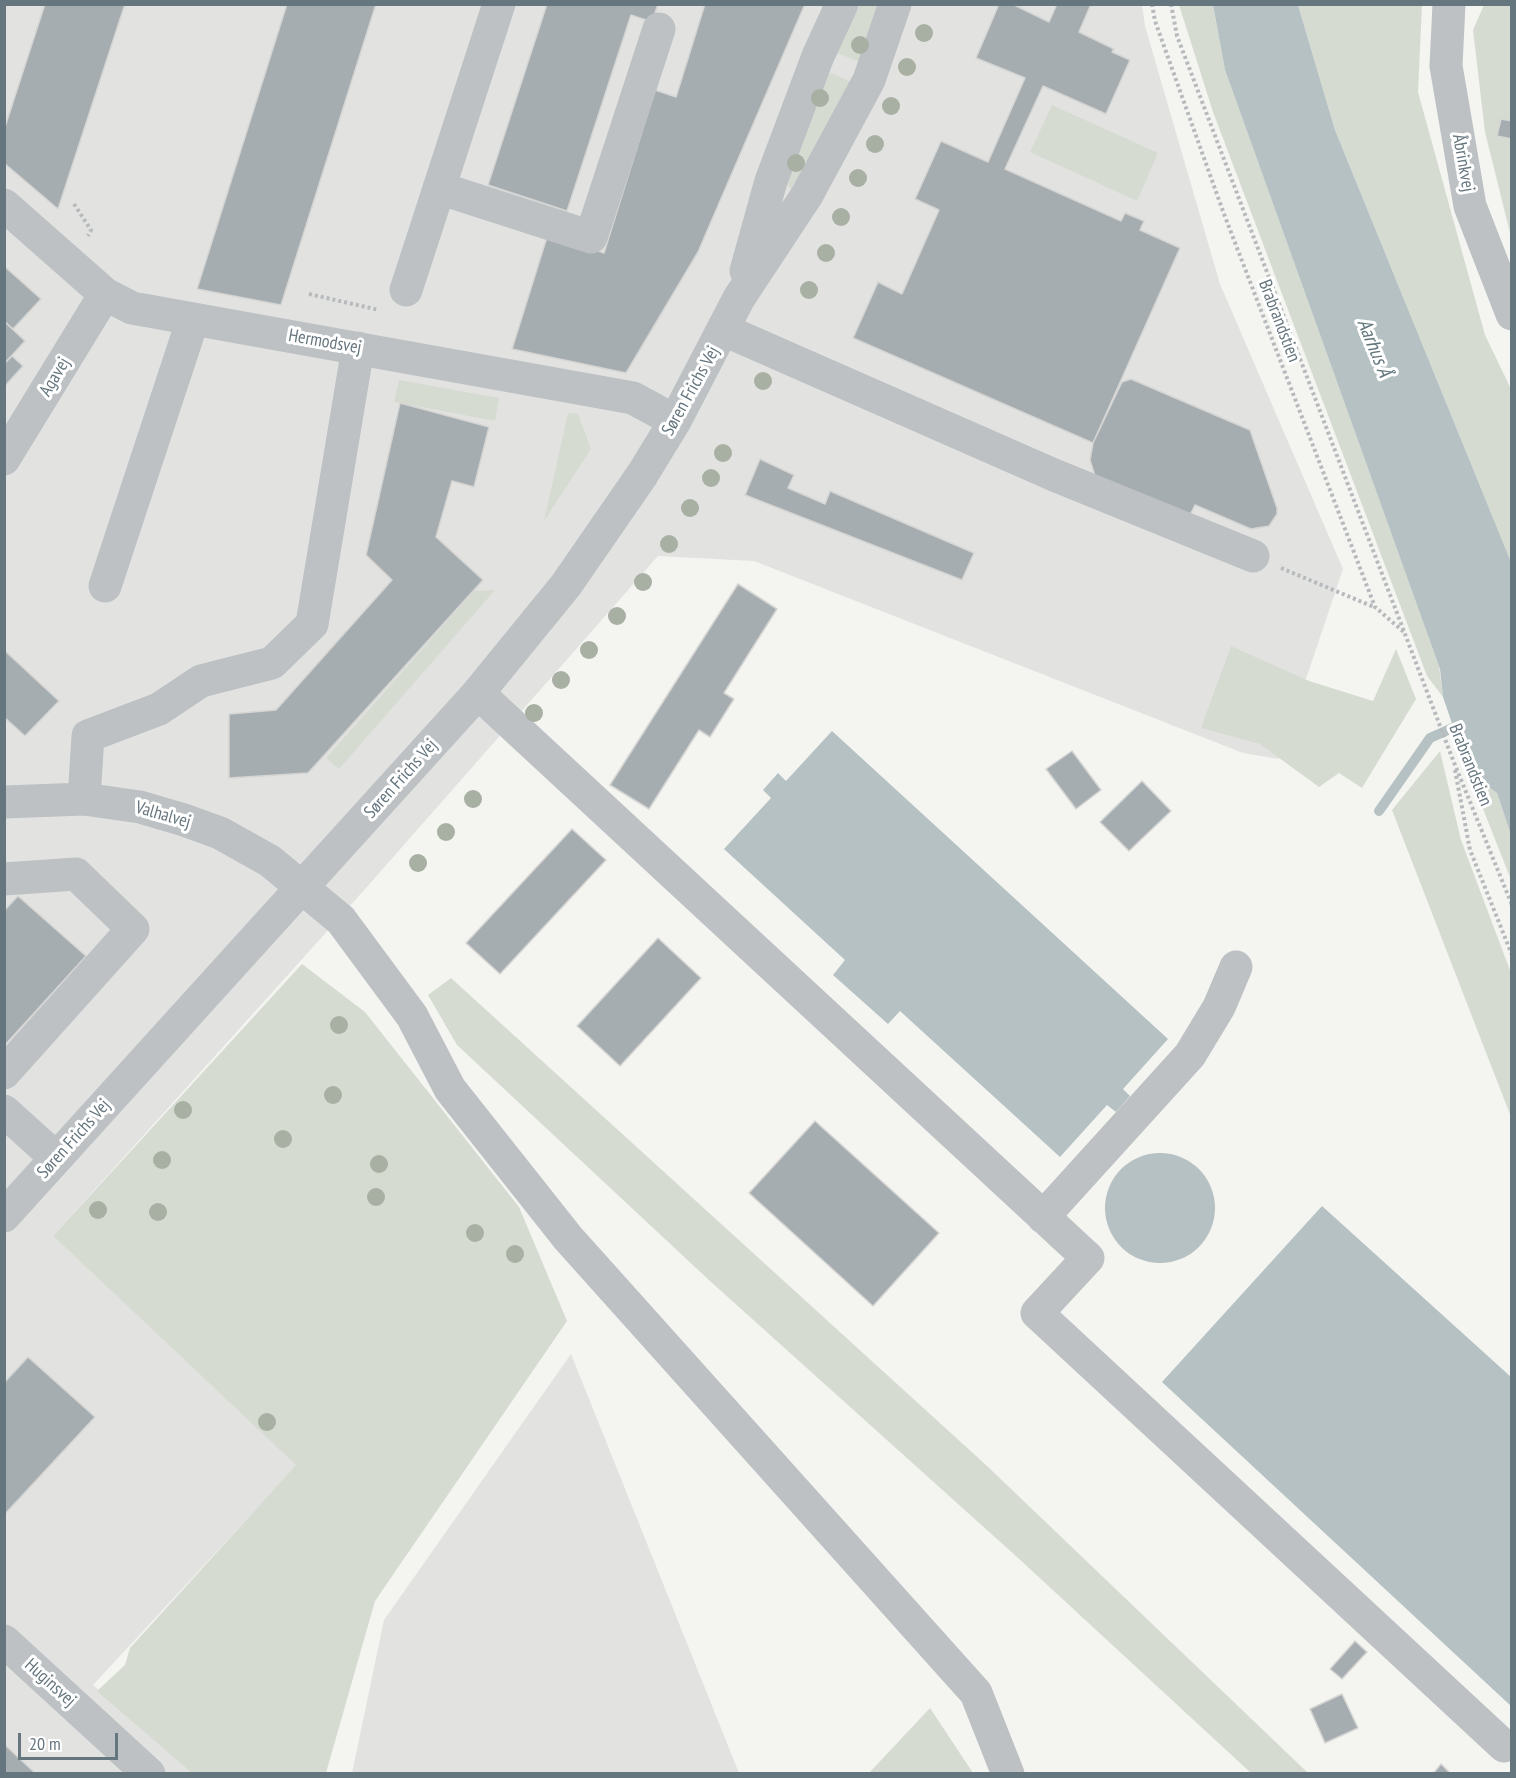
<!DOCTYPE html>
<html>
<head>
<meta charset="utf-8">
<style>
	body { margin:0 }
	#map { position:relative; width:1516px; height:1778px; overflow:hidden; background:#f4f4f1; font-family:"PT Sans Narrow",sans-serif }
	canvas { display:block }
	.frame { position:absolute; inset:0; border:6px solid #66767f; pointer-events:none }
	.scale { position:absolute; left:18px; top:1733px; width:100px; height:27px; box-sizing:border-box; border:3px solid #66767f; border-top:0; padding-left:8px; font-size:18px; line-height:21px; white-space:nowrap; color:#66767f; -webkit-text-stroke:4px #fff; paint-order:stroke }
</style>
</head>
<body>
<div id="map">
<canvas width="1516" height="1778"></canvas>
<div class="frame"></div>
<div class="scale">20 m</div>
</div>
<script>
const c = document.querySelector('canvas').getContext('2d');
c.lineJoin = 'round';
function fill(path, color) { c.fillStyle = color; c.fill(path, 'evenodd'); }
const poly = rows => new Path2D(rows.map(r => 'M' + r).join(''));
function strokePath(path, color, width, dash) { c.strokeStyle = color; c.lineWidth = width; c.lineCap = dash ? 'butt' : 'round'; c.setLineDash(dash || []); c.stroke(path); }
function write(font, color, halo, rows, align = 'center') {
  c.font = font + ' "PT Sans Narrow",sans-serif'; c.lineWidth = 6; c.setLineDash([]); c.textBaseline = 'middle'; c.strokeStyle = halo; c.fillStyle = color; for (const [text, x, y, turn = 0] of rows) {
    c.save(); c.translate(x, y); c.rotate((+turn || 0) * Math.PI / 180); c.textAlign = isNaN(turn) ? turn : align; if (halo) c.strokeText(text, 0, 0); c.fillText(text, 0, 0); c.restore();
  }
}
const built = poly([
	[5,5,1142,5,1145,26,1220,284,1343,569,1279,759,1243,753,754,561,658,556,366,888,53,1236,297,1465,93,1685,193,1773,5,1774],
	[571,1354,739,1773,352,1773,384,1620]
]);
const green = poly([
	[860,5,883,5,860,62,839,54,838,49],
	[1179,5,1213,5,1225,70,1439,666,1443,697,1427,676,1213,112],
	[1298,5,1422,5,1418,92,1485,335,1511,389,1511,562,1335,130],
	[1484,5,1511,5,1511,237,1485,132,1473,30],
	[832,73,853,83,793,190,787,185,825,76],
	[1052,105,1158,153,1137,201,1030,152],
	[399,380,499,398,495,421,394,402],
	[568,413,578,414,591,449,544,521],
	[495,590,339,769,326,758,474,591],
	[1231,646,1309,681,1373,701,1396,649,1416,699,1362,788,1339,773,1319,787,1260,744,1201,728],
	[1440,751,1461,840,1511,973,1511,1117,1392,810],
	[1469,773,1497,793,1511,835,1511,880],
	[302,964,365,1012,519,1207,567,1321,375,1601,326,1773,192,1773,97,1691,125,1665,130,1648,296,1465,53,1236],
	[451,978,986,1465,1308,1773,1251,1773,1017,1557,710,1281,457,1045,428,995],
	[930,1708,973,1773,869,1773]
]);
const water = poly([
	[1213,5,1298,5,1335,130,1511,562,1511,835,1497,793,1469,773,1443,697,1440,669,1225,70],
	[832,731,1168,1039,1123,1089,1130,1096,1116,1112,1107,1105,1060,1157,900,1011,888,1024,833,975,845,960,724,849,771,798,763,790,778,773,786,781],
	'1105 1208a55 55 0 1 1 110 0a55 55 0 1 1-110 0Z',
	[1322,1206,1511,1377,1511,1706,1162,1382]
]);
const stream = poly([
	[1379,811,1430,738,1466,722]
]);
const building = poly([
	[45,4,125,4,58,209,4,163,4,130,45,4],
	[287,4,376,4,281,305,197,289,287,4],
	[547,4,658,4,652,22,631,15,567,211,488,185,547,4],
	[705,4,805,4,698,252,626,373,512,349,548,234,604,253,655,90,676,97,705,4],
	[999,4,1012,4,1049,22,1057,4,1091,4,1079,32,1114,49,1112,52,1130,60,1106,114,1043,86,1005,169,1121,221,1125,213,1144,221,1140,230,1180,248,1093,443,853,338,878,282,902,294,939,210,915,199,941,141,988,162,1025,78,976,58,999,4],
	[1501,119,1512,121,1512,139,1497,136,1501,119],
	[4,266,41,299,13,329,4,321,4,266],
	[4,321,25,341,4,364,4,321],
	[12,356,23,366,4,387,4,364,12,356],
	[1131,379,1250,430,1277,508,1277,514,1269,526,1251,529,1195,505,1191,513,1181,517,1096,479,1090,460,1093,443,1122,382,1131,379],
	[400,403,489,427,474,487,452,481,436,537,483,580,308,773,229,778,229,714,276,710,392,580,366,555,400,403],
	[760,459,794,475,788,488,825,504,830,491,974,553,962,580,745,495,760,459],
	[738,584,777,609,724,693,734,699,710,737,699,730,649,809,610,785,738,584],
	[4,650,59,701,25,736,4,717,4,650],
	[1072,751,1101,790,1076,809,1046,769,1072,751],
	[1142,781,1171,811,1129,851,1100,822,1142,781],
	[572,829,606,860,500,974,466,943,572,829],
	[18,896,86,956,4,1046,4,911,18,896],
	[658,938,701,978,620,1066,577,1026,658,938],
	[815,1121,939,1233,873,1306,749,1193,815,1121],
	[28,1357,95,1417,4,1515,4,1383,28,1357],
	[1355,1641,1367,1652,1342,1679,1330,1669,1355,1641],
	[1342,1694,1358,1728,1325,1743,1310,1709,1342,1694],
	[4,1744,36,1774,4,1774,4,1744],
	[1441,1764,1451,1774,1433,1774,1441,1764]
]);
const path = poly([
	[1152,4,1155,21,1224,214,1375,607,1405,633],
	[1171,4,1177,36,1453,760,1512,905],
	[74,204,91,230,88,236],
	[309,294,379,310],
	[1281,568,1374,607],
	[1455,770,1470,850,1512,955]
]);
const minor = poly([
	[1449,4,1446,66,1470,206,1512,314],
	[439,188,591,237,659,29],
	[4,205,105,294,132,308,633,398,675,421],
	[746,271,771,181,818,56,842,4],
	[406,290,499,4],
	[724,330,1054,475,1253,556],
	[4,459,105,294],
	[105,586,193,319],
	[478,693,1088,1258,1037,1313,1504,1746],
	[84,799,88,736,159,709,201,681,272,663,312,624,358,348],
	[4,802,84,799,140,807,184,820,220,833,270,861,341,920,412,1016,450,1089,568,1238,976,1693,1008,1774],
	[4,879,76,874,133,929,4,1073],
	[4,1111,56,1158],
	[4,1216,478,693,566,585,642,475,675,421,739,298,807,195,869,80,895,4],
	[1043,1217,1190,1055,1219,1007,1236,967],
	[4,1641,149,1774]
]);
const trees = [
	[924,33],
	[860,45],
	[907,67],
	[820,98],
	[891,106],
	[875,144],
	[796,163],
	[858,178],
	[841,217],
	[826,253],
	[809,290],
	[763,381],
	[723,453],
	[711,478],
	[690,508],
	[669,544],
	[643,582],
	[617,616],
	[589,650],
	[561,680],
	[534,713],
	[473,799],
	[446,832],
	[418,863],
	[339,1025],
	[333,1095],
	[183,1110],
	[283,1139],
	[162,1160],
	[379,1164],
	[376,1197],
	[98,1210],
	[158,1212],
	[475,1233],
	[515,1254],
	[267,1422]
];
const streetNames = [
	["Åbrinkvej",1463,163,80],
	["Brabrandstien",1279,321,69],
	["Hermodsvej",325,342,10],
	["Agavej",55,377,-59],
	["Søren Frichs Vej",691,391,-61],
	["Brabrandstien",1470,765,68],
	["Søren Frichs Vej",401,779,-48],
	["Valhalvej",163,815,16],
	["Søren Frichs Vej",74,1139,-48],
	["Huginsvej",50,1683,42]
];
const waterNames = [
	["Aarhus Å",1374,348,68]
];
fill(built, '#e2e3e1');
fill(green, '#d6dbd2');
fill(water, '#b5c1c3');
strokePath(stream, '#b5c1c3', 10);
fill(building, '#a6adb1');
strokePath(building, '#d5d5d3', 1.5);
strokePath(path, '#b7babc', 4, [3, 3]);
strokePath(minor, '#bdc1c4', 33);
c.fillStyle = '#a8afa3';
for (const [x, y] of trees) { c.beginPath(); c.arc(x, y, 9, 0, 2 * Math.PI); c.fill(); }
write('18px', '#66767f', '#fff', streetNames);
write('italic 20px', '#62777c', '#fff', waterNames);
</script>
</body>
</html>
